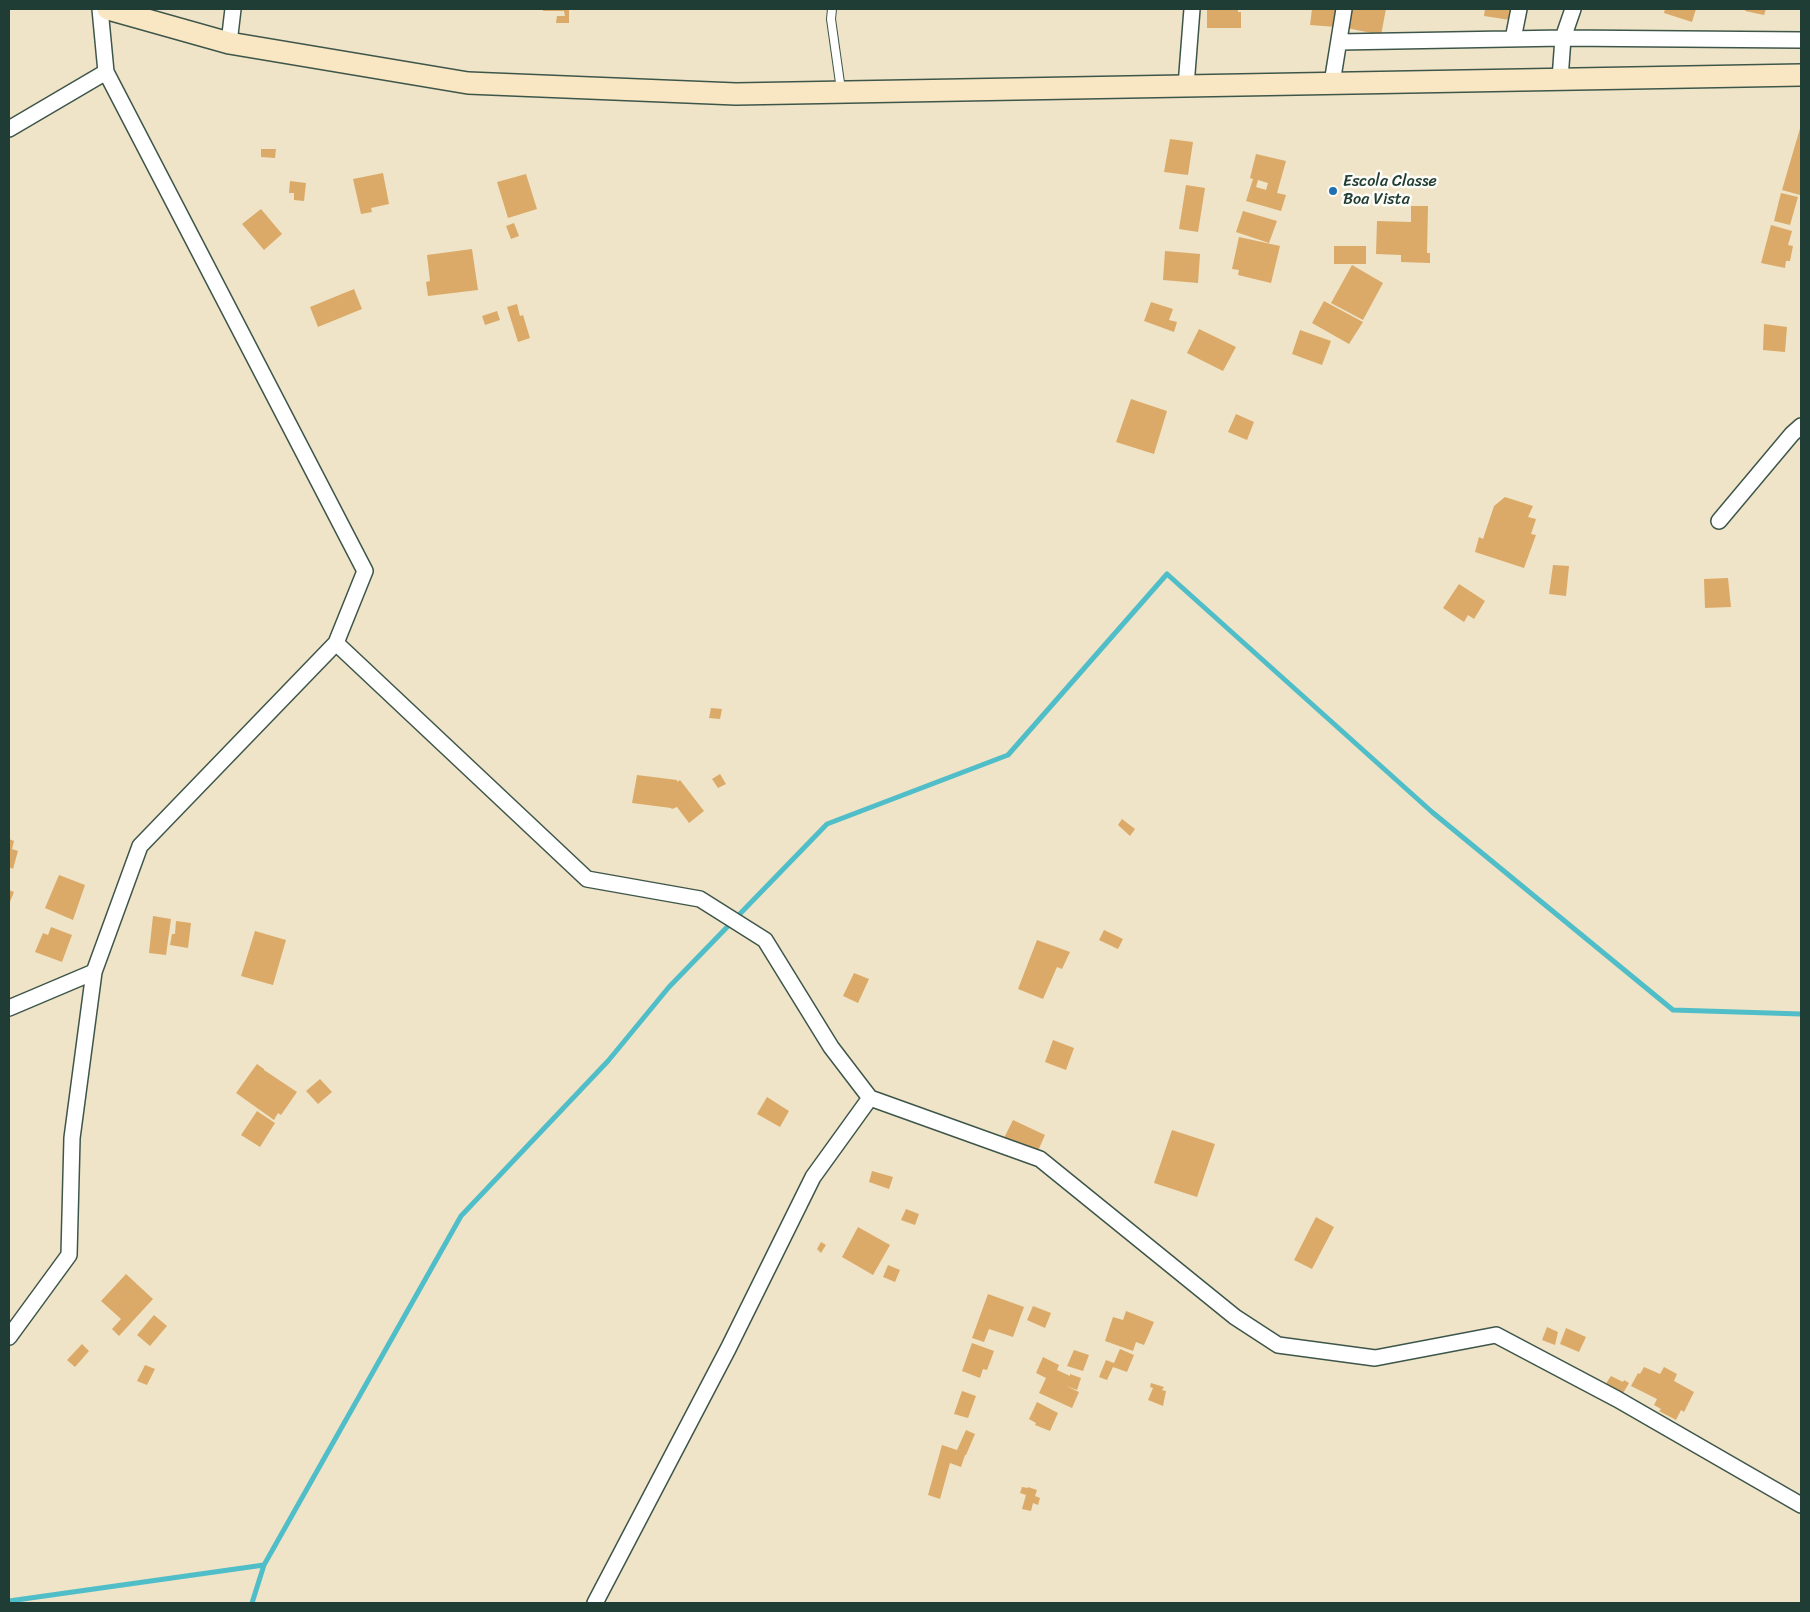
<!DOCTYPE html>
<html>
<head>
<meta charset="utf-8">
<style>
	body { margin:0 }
	#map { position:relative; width:1810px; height:1612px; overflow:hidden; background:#efe4c7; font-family:Sriracha,sans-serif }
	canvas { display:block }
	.frame { position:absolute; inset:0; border:10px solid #1f3d34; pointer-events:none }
</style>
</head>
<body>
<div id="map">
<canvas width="1810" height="1612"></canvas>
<div class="frame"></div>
</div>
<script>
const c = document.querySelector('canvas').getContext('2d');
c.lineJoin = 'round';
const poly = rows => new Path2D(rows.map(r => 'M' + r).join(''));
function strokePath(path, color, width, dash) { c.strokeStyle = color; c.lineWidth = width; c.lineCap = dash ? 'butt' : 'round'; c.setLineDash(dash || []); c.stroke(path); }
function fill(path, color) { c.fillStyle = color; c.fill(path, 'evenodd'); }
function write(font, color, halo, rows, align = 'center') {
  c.font = font + ' Sriracha,sans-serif'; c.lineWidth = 5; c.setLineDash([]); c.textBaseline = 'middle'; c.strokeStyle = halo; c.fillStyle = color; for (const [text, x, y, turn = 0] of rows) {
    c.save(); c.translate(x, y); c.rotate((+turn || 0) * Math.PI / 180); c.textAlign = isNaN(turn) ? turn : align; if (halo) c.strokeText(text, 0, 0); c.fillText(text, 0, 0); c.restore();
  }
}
const stream = poly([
	[9,1601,264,1565,461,1216,608,1061,669,987,827,824,1008,755,1167,574,1432,812,1673,1010,1801,1014],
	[252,1603,264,1565]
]);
const building = poly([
	[543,9,569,9,569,23,556,23,557,16,565,16,564,11,543,11],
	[1207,9,1238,9,1238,12,1241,12,1241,28,1207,28],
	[1312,9,1337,9,1336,27,1310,25],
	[1349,9,1386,9,1381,35,1347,28],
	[1485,9,1511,9,1510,20,1484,16],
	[1665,9,1696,9,1692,22,1664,13],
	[1746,9,1766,9,1764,15,1745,11],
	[1801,125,1801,192,1800,195,1782,190],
	[1170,139,1193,142,1188,175,1164,172],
	[261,149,276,149,275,158,261,157],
	[1256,154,1286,161,1277,193,1286,195,1281,211,1246,201,1253,179,1250,178],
	[1258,180,1268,183,1266,190,1256,187],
	[383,173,389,204,371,208,372,212,361,214,353,179],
	[526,174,537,209,508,218,497,182],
	[290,181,306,183,304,201,294,200,294,193,289,193],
	[1186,185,1205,188,1198,232,1179,229],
	[1781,193,1798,197,1790,225,1774,221],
	[1411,206,1428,206,1427,253,1430,253,1430,263,1401,262,1401,255,1376,254,1377,221,1411,222],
	[261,209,282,234,264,250,242,224],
	[1243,211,1277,221,1269,243,1236,232],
	[514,223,519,236,511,239,506,226],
	[1771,225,1792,231,1788,245,1793,246,1790,261,1786,261,1785,268,1761,263],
	[1239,237,1280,246,1271,283,1238,275,1239,270,1232,269],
	[1334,246,1366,246,1366,264,1334,264],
	[472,249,478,290,428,296,426,282,430,281,427,255],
	[1165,251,1200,254,1198,283,1163,280],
	[1352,265,1383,283,1363,320,1331,303],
	[354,289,362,309,318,327,310,307],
	[1324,301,1363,322,1349,344,1312,323],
	[1151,302,1173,309,1169,320,1177,322,1174,332,1144,321],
	[517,304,520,316,523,315,530,338,518,342,507,307],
	[497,311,500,320,485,325,482,316],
	[1764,324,1787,327,1785,352,1763,350],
	[1199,329,1236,347,1223,371,1187,353],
	[1300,330,1331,341,1322,365,1292,354],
	[1131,399,1167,411,1154,454,1116,442],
	[1236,414,1254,422,1247,440,1228,432],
	[1505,497,1533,506,1528,517,1536,519,1531,534,1536,535,1524,568,1475,552,1479,537,1483,539,1494,506],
	[1553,565,1569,566,1566,596,1549,594],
	[1728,578,1731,607,1705,608,1704,579],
	[1459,584,1485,601,1474,619,1468,615,1464,622,1443,608],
	[711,708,722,709,720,719,709,718],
	[720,774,726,784,718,788,712,779],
	[637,775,677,780,677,782,680,780,704,811,689,823,677,807,672,809,671,808,632,803],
	[1122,819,1135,829,1130,836,1118,825],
	[9,839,14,841,12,849,18,851,13,869,9,867],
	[59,875,85,885,73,920,45,908],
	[9,890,14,892,9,904],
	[153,916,171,919,166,955,149,953],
	[176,921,191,923,188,948,170,945,172,934,175,934],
	[51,927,72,935,62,962,35,952,43,933,48,935],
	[1104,930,1123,939,1118,949,1099,940],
	[255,931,286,940,273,985,241,976],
	[1037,940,1070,952,1062,969,1057,967,1043,999,1018,989],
	[854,973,869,979,858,1003,843,996],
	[1053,1040,1074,1048,1066,1070,1045,1062],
	[257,1064,264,1069,264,1070,297,1092,281,1115,278,1113,274,1120,236,1093],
	[320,1079,332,1092,318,1104,306,1091],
	[767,1097,789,1111,780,1127,757,1114],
	[257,1111,275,1123,260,1147,241,1135],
	[1013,1120,1045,1135,1037,1153,1004,1138],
	[1172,1130,1215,1144,1197,1197,1154,1183],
	[872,1171,893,1177,889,1189,869,1182],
	[906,1209,919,1214,915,1225,901,1220],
	[1316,1217,1334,1227,1312,1269,1294,1260],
	[858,1227,890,1245,873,1275,842,1257],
	[821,1242,826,1245,821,1253,817,1249],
	[888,1265,900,1270,895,1282,883,1277],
	[126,1274,153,1299,119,1336,112,1329,121,1319,101,1301],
	[988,1294,1024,1307,1013,1337,989,1329,984,1342,972,1338],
	[1033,1306,1051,1313,1045,1328,1027,1320],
	[1126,1311,1154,1322,1144,1345,1136,1342,1133,1351,1105,1341,1113,1317,1123,1320],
	[154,1315,167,1326,150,1346,137,1335],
	[1547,1327,1558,1332,1555,1345,1542,1340],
	[1566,1328,1586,1337,1579,1352,1560,1344],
	[972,1343,994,1351,987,1370,983,1369,980,1378,962,1371],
	[82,1344,89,1351,75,1367,67,1360],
	[1120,1349,1134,1355,1127,1372,1113,1367,1107,1380,1099,1377,1106,1360,1114,1363],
	[1074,1350,1089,1355,1083,1371,1067,1366],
	[1043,1357,1059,1365,1057,1370,1070,1376,1070,1374,1081,1378,1077,1390,1066,1386,1079,1392,1072,1408,1039,1393,1046,1378,1036,1373],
	[145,1365,155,1369,147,1385,137,1381],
	[1644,1367,1660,1374,1664,1367,1677,1374,1674,1381,1694,1392,1684,1412,1681,1410,1676,1420,1659,1411,1661,1409,1654,1405,1657,1399,1631,1386,1638,1373,1640,1374],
	[1611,1376,1623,1382,1624,1380,1629,1383,1622,1395,1605,1385],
	[1151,1383,1164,1387,1162,1390,1166,1391,1163,1406,1148,1400,1153,1388,1150,1387],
	[962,1391,976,1396,968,1418,954,1414],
	[1037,1402,1058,1413,1050,1431,1035,1425,1036,1423,1029,1419],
	[966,1430,975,1434,966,1455,965,1455,961,1467,950,1463,940,1499,928,1495,942,1445,957,1450],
	[1022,1487,1028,1488,1028,1487,1037,1490,1035,1496,1040,1498,1038,1505,1033,1503,1031,1511,1022,1509,1026,1495,1020,1493]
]);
const lane = poly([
	[832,9,831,19,841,90]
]);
const street = poly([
	[1513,39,1519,9],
	[1339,42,1563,38,1801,40],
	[229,43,233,9],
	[1560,79,1563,38,1573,9],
	[1332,83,1344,9],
	[1186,86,1192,9],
	[9,129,106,72],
	[1719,521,1792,434,1801,426],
	[336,643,587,879,700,899,765,940,831,1047,870,1098,1040,1159,1235,1317,1278,1345,1375,1358,1496,1335,1617,1399,1801,1505],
	[9,1008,94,972],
	[9,1337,69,1255,72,1138,94,972,140,846,336,643,365,571,106,72,100,9],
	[595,1603,728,1349,813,1177,870,1098]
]);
const secondary = poly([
	[108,9,229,43,468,83,736,94,1801,75]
]);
const markers = [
	[1333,191,5,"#1f6fb2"]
];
const poiNames = [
	["Escola Classe",1343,182],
	["Boa Vista",1343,200]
];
strokePath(stream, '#50bec8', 5);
fill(building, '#dbaa69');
strokePath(lane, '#3e564a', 10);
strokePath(street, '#3e564a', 18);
strokePath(secondary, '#3e564a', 24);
strokePath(lane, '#fff', 8);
strokePath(street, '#fff', 15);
strokePath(secondary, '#f9e7c3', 21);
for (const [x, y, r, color] of markers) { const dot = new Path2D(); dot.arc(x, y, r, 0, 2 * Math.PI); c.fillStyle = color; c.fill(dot); strokePath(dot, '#fdfcf7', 2); }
write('16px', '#1f3d34', '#fdfcf7', poiNames, 'left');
</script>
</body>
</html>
